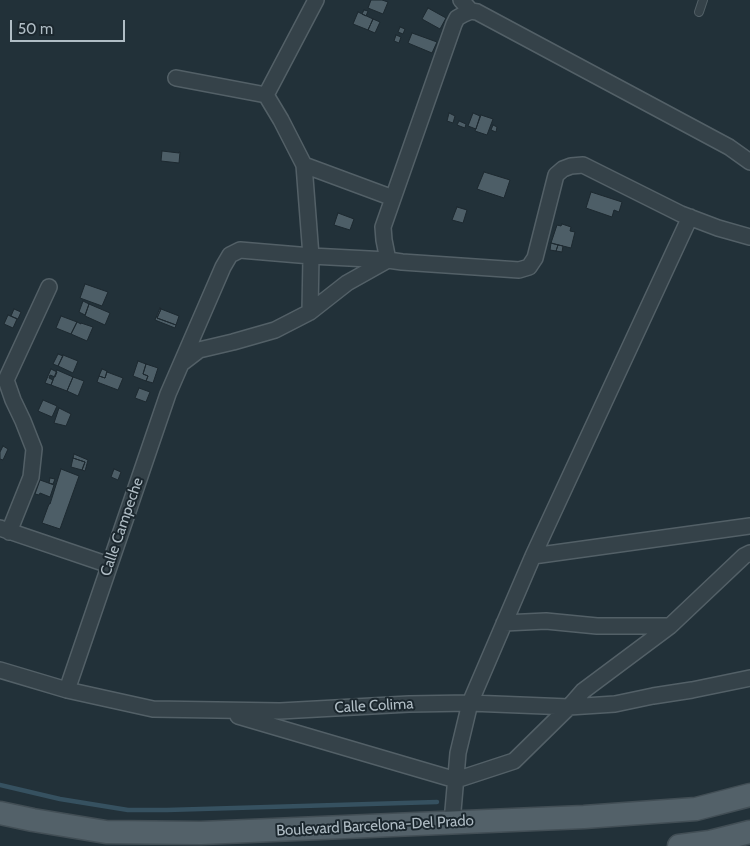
<!DOCTYPE html>
<html>
<head>
<meta charset="utf-8">
<style>
	body { margin:0 }
	#map { position:relative; width:750px; height:846px; overflow:hidden; background:#223139; font-family:Cabin,sans-serif }
	canvas { display:block }
	.scale { position:absolute; left:10px; top:20px; width:115px; height:22px; box-sizing:border-box; border:2px solid #b0bdc5; border-top:0; padding-left:6px; font-size:15px; line-height:18px; white-space:nowrap; color:#b0bdc5; -webkit-text-stroke:4px #1b272e; paint-order:stroke }
</style>
</head>
<body>
<div id="map">
<canvas width="750" height="846"></canvas>
<div class="scale">50 m</div>
</div>
<script>
const c = document.querySelector('canvas').getContext('2d');
c.lineJoin = 'round';
const poly = rows => new Path2D(rows.map(r => 'M' + r).join(''));
function strokePath(path, color, width, dash) { c.strokeStyle = color; c.lineWidth = width; c.lineCap = dash ? 'butt' : 'round'; c.setLineDash(dash || []); c.stroke(path); }
function fill(path, color) { c.fillStyle = color; c.fill(path, 'evenodd'); }
function write(font, color, halo, rows, align = 'center') {
  c.font = font + ' Cabin,sans-serif'; c.lineWidth = 4; c.setLineDash([]); c.textBaseline = 'middle'; c.strokeStyle = halo; c.fillStyle = color; for (const [text, x, y, turn = 0] of rows) {
    c.save(); c.translate(x, y); c.rotate((+turn || 0) * Math.PI / 180); c.textAlign = isNaN(turn) ? turn : align; if (halo) c.strokeText(text, 0, 0); c.fillText(text, 0, 0); c.restore();
  }
}
const stream = poly([
	[0,785,60,799,128,810,167,810,437,802]
]);
const building = poly([
	[371,0,382,0,388,2,383,14,368,8,371,0],
	[428,8,446,18,440,29,422,19,428,8],
	[364,10,368,11,366,16,362,14,364,10],
	[358,12,373,19,368,30,353,24,358,12],
	[373,19,380,22,375,33,368,30,373,19],
	[400,27,405,29,403,34,398,32,400,27],
	[412,33,437,42,432,53,408,43,412,33],
	[396,35,401,37,399,43,394,41,396,35],
	[449,113,455,116,453,123,447,121,449,113],
	[473,113,480,116,476,129,468,126,473,113],
	[481,115,493,119,487,135,475,131,481,115],
	[459,121,466,124,465,128,457,125,459,121],
	[493,125,497,127,496,132,491,130,493,125],
	[162,151,179,153,179,152,180,152,179,163,161,161,162,151],
	[484,172,510,180,504,198,477,189,484,172],
	[591,192,622,202,619,212,614,210,612,217,586,208,591,192],
	[457,207,467,210,463,223,452,220,457,207],
	[338,213,354,219,350,230,334,225,338,213],
	[562,224,571,227,570,231,575,232,571,248,551,243,557,225,561,226,562,224],
	[551,243,558,245,556,251,550,250,551,243],
	[558,245,563,246,562,252,556,251,558,245],
	[85,284,108,292,102,306,80,298,85,284],
	[83,301,89,304,85,315,79,312,83,301],
	[89,304,110,313,105,325,85,316,89,304],
	[160,308,161,309,157,318,176,325,175,328,155,320,160,308],
	[14,309,21,312,18,319,11,316,14,309],
	[161,309,179,316,176,325,157,318,161,309],
	[8,315,17,319,13,328,4,324,8,315],
	[61,316,77,322,71,334,56,328,61,316],
	[77,322,81,324,81,323,93,327,87,341,71,334,77,322],
	[58,354,63,356,58,366,53,364,58,354],
	[63,355,78,361,73,373,58,366,63,355],
	[138,361,146,364,143,374,148,376,146,381,133,376,138,361],
	[146,364,158,368,153,383,146,381,148,376,143,374,146,364],
	[51,369,57,372,55,377,50,375,49,378,53,380,51,385,45,383,51,369],
	[102,369,107,371,105,378,99,376,102,369],
	[57,370,73,377,67,391,51,385,57,370],
	[107,372,123,378,118,390,97,382,99,376,105,378,107,372],
	[73,377,84,381,78,396,67,391,73,377],
	[139,388,150,392,146,402,135,398,139,388],
	[43,400,57,406,52,417,38,411,43,400],
	[59,408,71,414,66,426,54,423,59,408],
	[3,446,8,449,3,460,0,459,0,452,3,446],
	[74,454,88,460,85,471,82,470,85,462,73,458,74,454],
	[73,458,85,462,82,470,71,467,73,458],
	[61,469,79,476,60,529,42,523,49,504,50,504,61,469],
	[114,469,121,472,118,480,111,477,114,469],
	[50,478,55,479,53,484,49,483,50,478],
	[40,480,54,485,50,497,40,493,39,495,35,494,40,480]
]);
const lane = poly([
	[699,12,703,0]
]);
const street = poly([
	[461,0,471,11],
	[176,78,266,95],
	[304,165,393,198],
	[388,260,384,240,383,227,454,24,457,18,464,14,471,11,477,12,729,147,750,162],
	[310,312,311,256,304,165,281,120,266,95,316,0],
	[182,363,199,350,233,342,275,330,310,312,347,283,388,260],
	[0,528,109,565],
	[9,532,31,477,34,449,23,421,13,400,6,380,49,287],
	[533,556,750,526],
	[504,623,546,621,597,626,670,626],
	[0,670,67,690,153,709,280,711,409,704,470,703,569,707,615,704,653,696,692,690,750,678],
	[67,690,168,394,223,267,230,255,240,250,311,256,388,260,402,262,519,270,529,267,535,258,556,175,563,169,571,166,583,165,681,214,718,228,750,237],
	[238,716,456,780,514,761,569,707,583,691,670,626,744,556,750,553],
	[452,822,458,753,470,703,533,556,690,217]
]);
const primary = poly([
	[0,813,33,820,106,832,201,833,584,817,696,809,750,795],
	[679,846,710,842,750,832]
]);
const streetNames = [
	["Calle Campeche",122,527,-71],
	["Calle Colima",374,706,-3],
	["Boulevard Barcelona-Del Prado",375,826,-3]
];
strokePath(stream, '#365160', 4.5);
fill(building, '#4d5e67');
strokePath(building, '#1d2930', 1);
strokePath(lane, '#536067', 10);
strokePath(street, '#536067', 18);
strokePath(primary, '#424e55', 25);
strokePath(lane, '#354249', 8);
strokePath(street, '#354249', 15);
strokePath(primary, '#536169', 22);
write('15px', '#b0bdc5', '#1b272e', streetNames);
</script>
</body>
</html>
